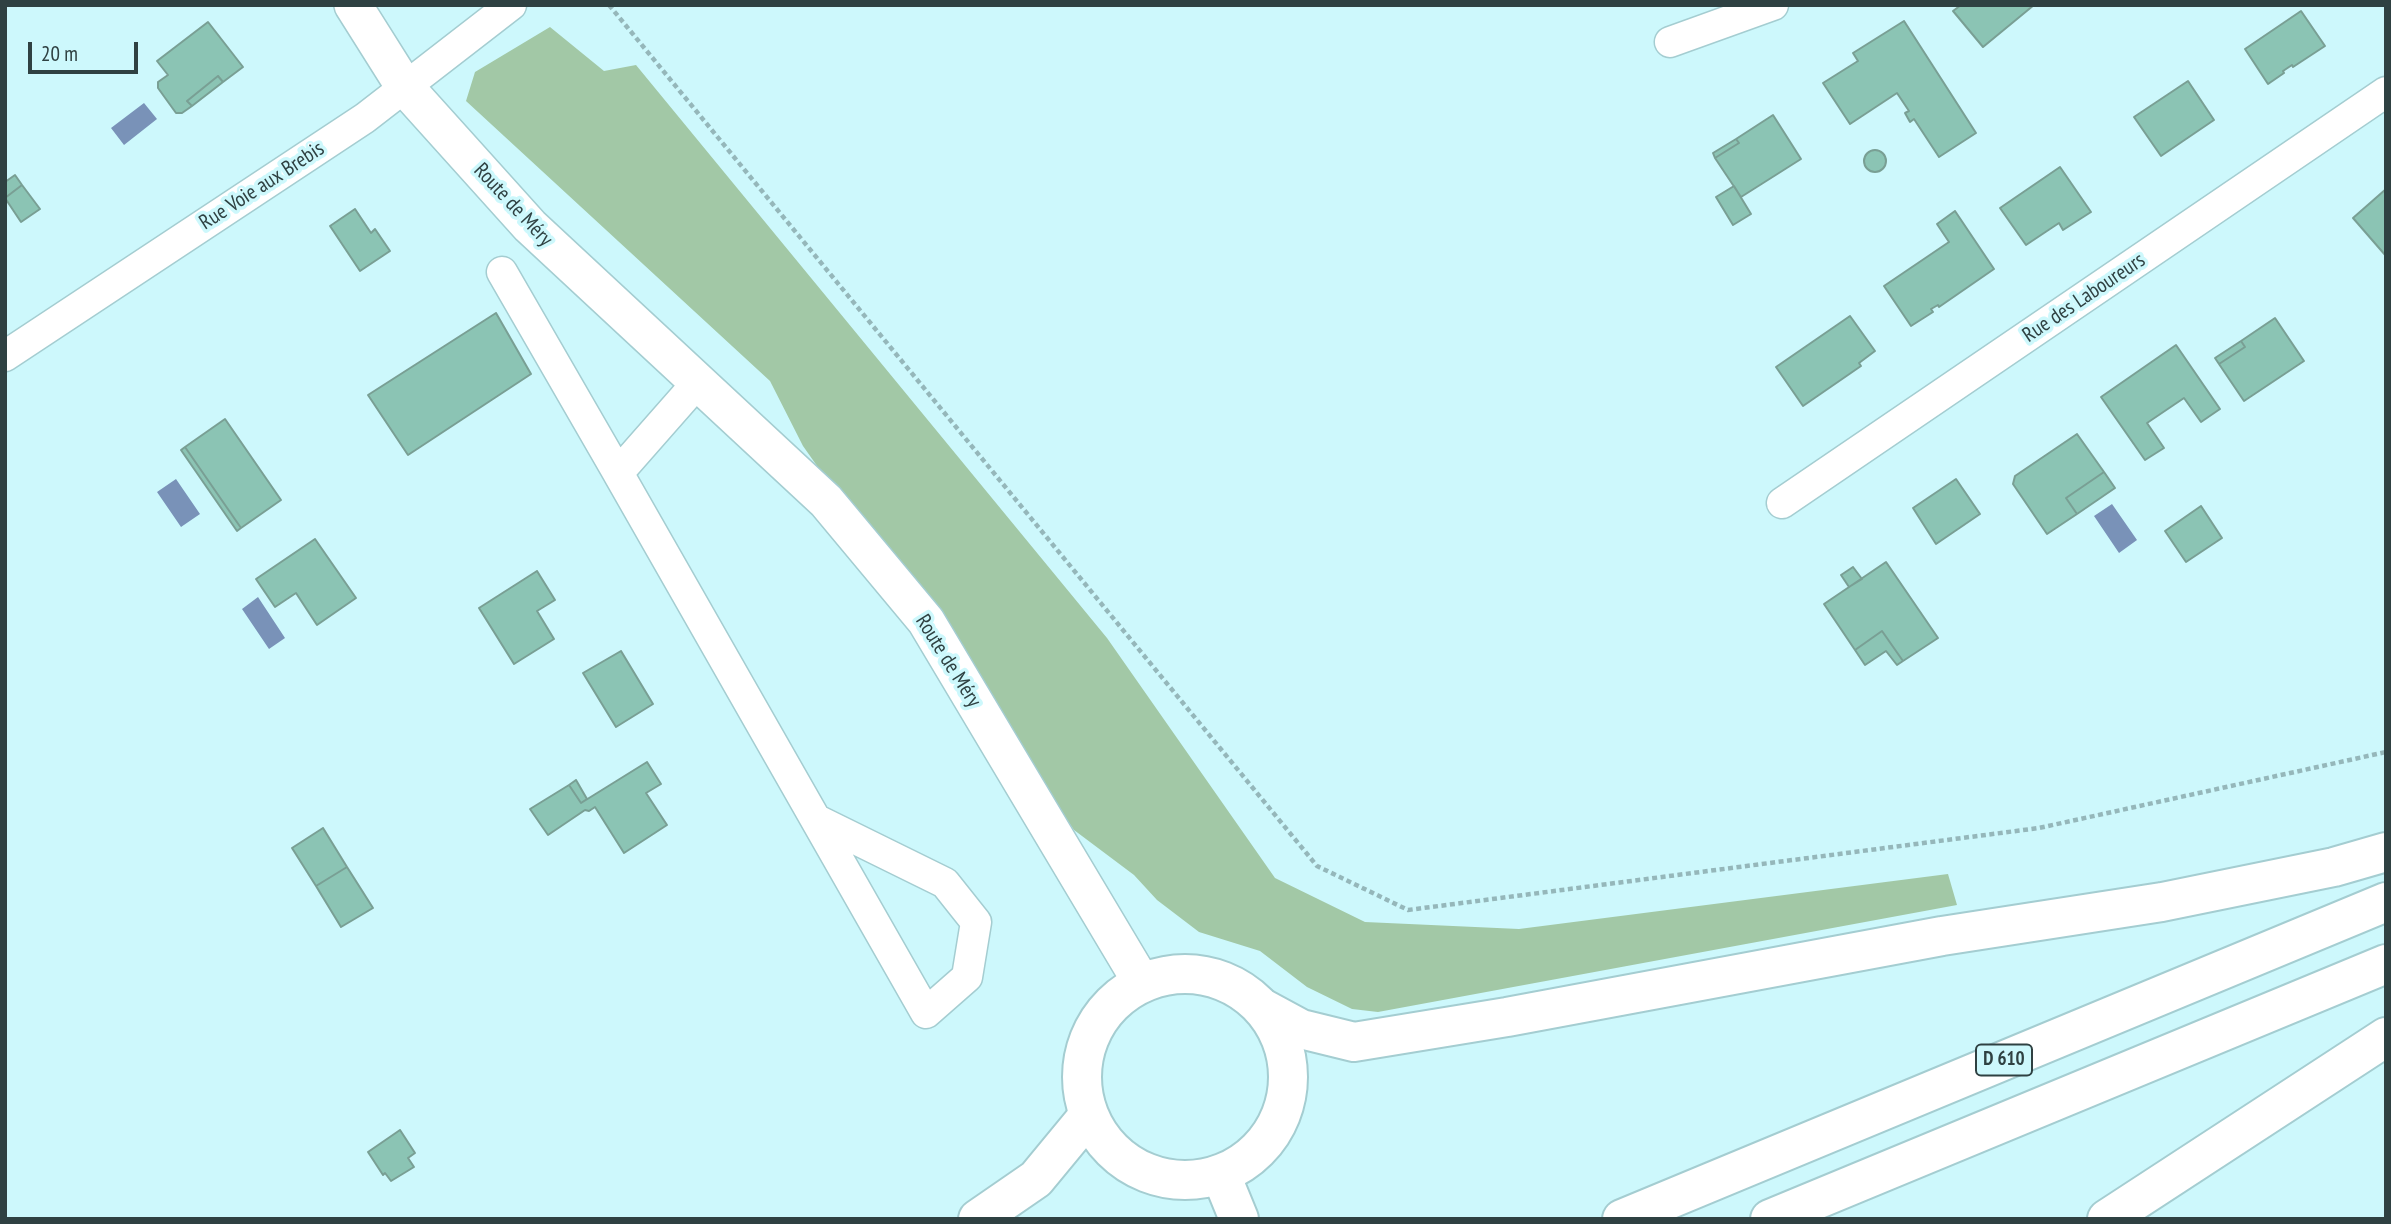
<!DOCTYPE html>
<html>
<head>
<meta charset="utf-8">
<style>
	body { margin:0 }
	#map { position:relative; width:2391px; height:1224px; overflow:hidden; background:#cdf8fc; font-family:"PT Sans Narrow",sans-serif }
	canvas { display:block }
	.frame { position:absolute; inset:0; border:7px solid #2f4142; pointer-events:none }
	.scale { position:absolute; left:28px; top:42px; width:110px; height:32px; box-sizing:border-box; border:4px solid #2f4142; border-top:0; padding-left:9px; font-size:21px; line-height:24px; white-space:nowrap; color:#2f4142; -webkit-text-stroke:5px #cdf8fc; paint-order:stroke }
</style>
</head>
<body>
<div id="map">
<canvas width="2391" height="1224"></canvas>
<div class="frame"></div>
<div class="scale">20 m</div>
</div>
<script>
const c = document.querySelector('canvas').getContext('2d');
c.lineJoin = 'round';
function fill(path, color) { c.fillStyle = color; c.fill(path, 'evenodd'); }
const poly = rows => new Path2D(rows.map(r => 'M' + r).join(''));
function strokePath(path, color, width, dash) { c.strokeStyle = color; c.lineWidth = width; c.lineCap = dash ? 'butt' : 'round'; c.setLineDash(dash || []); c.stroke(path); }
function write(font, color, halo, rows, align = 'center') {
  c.font = font + ' "PT Sans Narrow",sans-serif'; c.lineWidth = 7; c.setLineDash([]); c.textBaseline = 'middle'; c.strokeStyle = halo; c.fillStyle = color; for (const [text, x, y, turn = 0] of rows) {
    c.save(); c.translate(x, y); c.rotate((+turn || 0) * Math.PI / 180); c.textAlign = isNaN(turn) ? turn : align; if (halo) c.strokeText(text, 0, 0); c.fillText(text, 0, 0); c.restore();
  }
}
const forest = poly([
	[550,27,604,71,636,65,1107,638,1275,878,1365,922,1519,929,1948,874,1957,905,1378,1012,1352,1009,1307,987,1260,951,1199,932,1157,900,1134,875,1074,830,803,446,770,381,466,101,475,72]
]);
const water = poly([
	[144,103,157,119,124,145,111,128],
	[176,479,200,514,181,527,157,492],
	[2112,504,2137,540,2119,553,2094,516],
	[258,597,285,638,269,649,242,609]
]);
const building = poly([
	[1961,5,2034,5,1983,47,1953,11,1961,5],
	[2301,11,2325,46,2293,67,2292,65,2283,71,2284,73,2268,84,2245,49,2301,11],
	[1904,21,1976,133,1939,157,1914,119,1910,122,1905,113,1909,111,1897,93,1850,124,1823,83,1858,61,1853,53,1904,21],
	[208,22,243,67,223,82,218,76,187,101,192,106,182,113,176,113,158,88,158,82,168,75,157,61,208,22],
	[218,76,223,82,192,106,187,101,218,76],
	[2188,81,2214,120,2161,156,2134,117,2188,81],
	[1773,115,1801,159,1741,197,1715,158,1739,143,1736,139,1773,115],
	[1736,139,1739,143,1715,158,1713,153,1736,139],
	'1864 161a11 11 0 1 1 22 0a11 11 0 1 1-22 0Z',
	[2060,167,2091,212,2063,230,2059,223,2026,245,2000,208,2060,167],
	[15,175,22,185,5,198,5,182,15,175],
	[22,185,40,209,21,222,5,198,22,185],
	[1734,186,1751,214,1733,225,1716,197,1734,186],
	[2386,189,2386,256,2353,218,2386,189],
	[355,209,371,233,375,229,390,251,360,271,330,226,355,209],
	[1955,211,1994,269,1939,307,1938,305,1931,309,1933,312,1911,326,1884,286,1949,242,1937,224,1955,211],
	[496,313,531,374,408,455,368,395,496,313],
	[1850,316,1875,351,1859,363,1861,366,1803,406,1776,367,1850,316],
	[2275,318,2304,361,2244,401,2219,364,2245,347,2241,341,2275,318],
	[2241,341,2245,347,2219,364,2215,358,2241,341],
	[2176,345,2220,409,2201,422,2184,398,2147,423,2164,448,2145,460,2101,397,2176,345],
	[225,419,281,500,241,528,185,447,225,419],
	[2077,434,2104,472,2066,498,2077,514,2047,534,2013,484,2015,476,2077,434],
	[185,447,241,528,237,531,181,450,185,447],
	[2104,472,2115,488,2077,514,2066,498,2104,472],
	[1956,479,1980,514,1936,544,1913,508,1956,479],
	[2201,506,2222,538,2186,562,2165,531,2201,506],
	[315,539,356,598,317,625,296,593,275,607,256,579,315,539],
	[1886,562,1938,638,1903,661,1882,631,1855,650,1824,604,1886,562],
	[1853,567,1862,579,1849,587,1841,575,1853,567],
	[537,571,555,600,537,611,554,639,514,664,479,608,537,571],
	[1882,631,1903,661,1897,665,1886,651,1865,665,1855,650,1882,631],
	[621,651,653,704,616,727,583,673,621,651],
	[647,762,661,784,646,793,667,825,624,853,595,807,589,811,585,810,548,835,530,809,569,785,581,803,647,762],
	[576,780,587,799,581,803,569,785,576,780],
	[323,828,347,867,316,886,292,848,323,828],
	[347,867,373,908,341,927,316,886,347,867],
	[400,1130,415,1153,408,1158,414,1167,391,1181,385,1173,383,1175,368,1152,400,1130]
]);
const path = poly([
	[609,5,1317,866,1408,910,2039,828,2386,752]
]);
const minor = poly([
	[1670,42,1773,5],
	[502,272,618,473],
	[5,356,365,118,511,5],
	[698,382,618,473,926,1013,967,977,976,922,945,883,817,820],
	[1782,503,2386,92]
]);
const tertiary = poly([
	[353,5,404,86,530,226,826,501,926,621,1142,983]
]);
const secondary = poly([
	'1082 1077a103 103 0 1 1 206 0a103 103 0 1 1-206 0Z',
	[1221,1175,1239,1219]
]);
const trunk = poly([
	[1264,1009,1301,1029,1354,1042,1507,1017,1942,936,2162,902,2334,867,2386,852],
	[978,1219,1036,1179,1088,1116],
	[1622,1219,2386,902],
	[1770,1219,2386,964],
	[2107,1219,2386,1037]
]);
const shields = [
	[2004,1060,56]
];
const shieldNames = [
	["D 610",2004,1060]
];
const streetNames = [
	["Rue Voie aux Brebis",262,186,-33],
	["Route de Méry",513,205,47],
	["Rue des Laboureurs",2084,298,-34],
	["Route de Méry",948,661,58]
];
fill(forest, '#a2c8a6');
fill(water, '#7992b8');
fill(building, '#8bc4b4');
strokePath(building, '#799f94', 2);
strokePath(minor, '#a4cdd1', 33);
strokePath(tertiary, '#a4cdd1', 40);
strokePath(secondary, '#a4cdd1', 42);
strokePath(trunk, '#a4cdd1', 42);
strokePath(path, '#95b7ba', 4.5, [5, 3.5]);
strokePath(minor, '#fff', 30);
strokePath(tertiary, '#fff', 37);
strokePath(secondary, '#fff', 38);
strokePath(trunk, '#fff', 38);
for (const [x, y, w] of shields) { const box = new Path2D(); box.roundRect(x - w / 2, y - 15.5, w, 31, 5); c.fillStyle = '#cdf8fc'; c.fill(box); strokePath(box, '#2f4142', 2); }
write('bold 19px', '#2f4142', null, shieldNames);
write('21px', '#2f4142', '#cdf8fc', streetNames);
</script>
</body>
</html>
